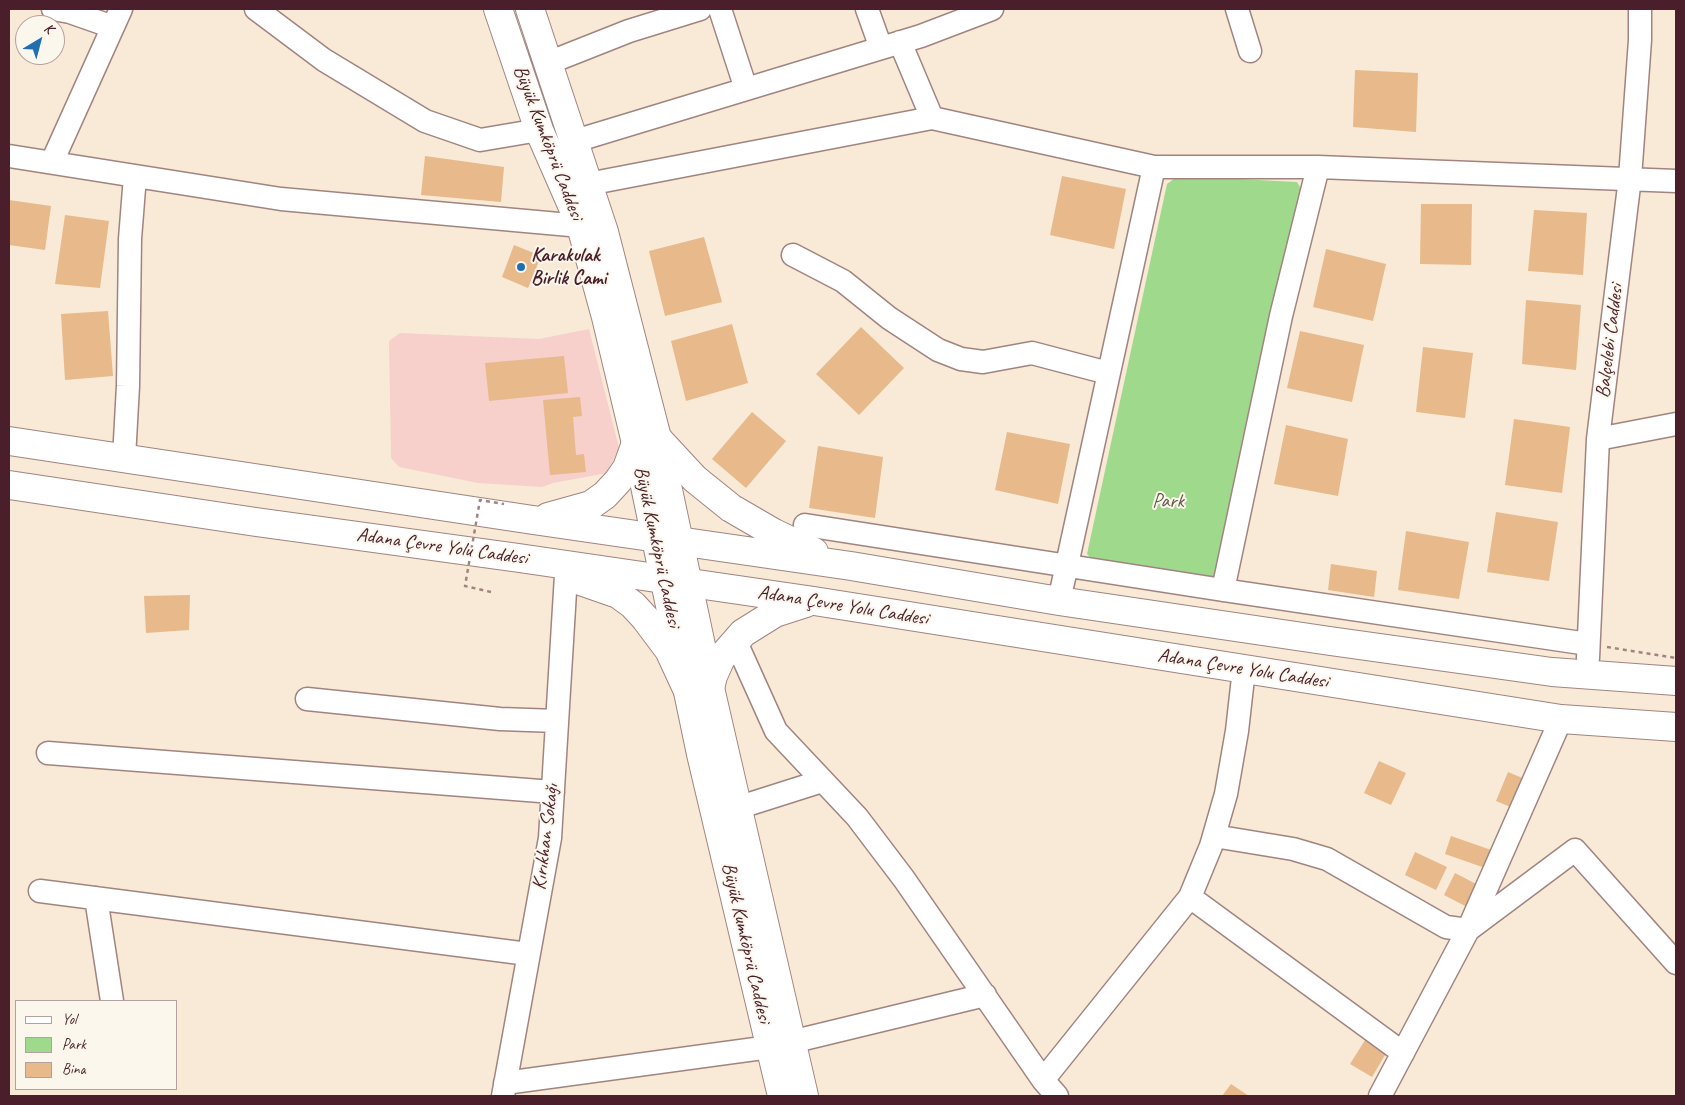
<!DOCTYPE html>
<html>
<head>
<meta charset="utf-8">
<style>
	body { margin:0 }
	#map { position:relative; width:1685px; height:1105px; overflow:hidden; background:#f8ead6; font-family:Caveat,sans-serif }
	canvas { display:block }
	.frame { position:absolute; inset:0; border:10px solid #4a1f2b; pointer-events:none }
	.legend { position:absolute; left:15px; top:1000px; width:162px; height:90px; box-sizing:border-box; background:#fbf7ec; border:1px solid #b4a19f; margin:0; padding:6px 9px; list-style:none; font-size:15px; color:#4a1f2b }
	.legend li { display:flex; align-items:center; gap:10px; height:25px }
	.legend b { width:25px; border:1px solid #b4a19f }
	.north { position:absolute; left:15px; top:15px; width:50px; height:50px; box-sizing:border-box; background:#fbf7ec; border:1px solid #b4a19f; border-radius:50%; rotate:37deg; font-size:14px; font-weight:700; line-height:20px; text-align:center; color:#4a1f2b }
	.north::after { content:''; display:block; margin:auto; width:18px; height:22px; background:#1f6fb2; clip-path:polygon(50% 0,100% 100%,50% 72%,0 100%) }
</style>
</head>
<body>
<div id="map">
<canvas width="1685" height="1105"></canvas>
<div class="frame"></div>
<ul class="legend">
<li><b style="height:6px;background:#fff"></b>Yol</li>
<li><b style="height:14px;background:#9fd98c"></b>Park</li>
<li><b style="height:14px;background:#e7b98b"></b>Bina</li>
</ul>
<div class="north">K</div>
</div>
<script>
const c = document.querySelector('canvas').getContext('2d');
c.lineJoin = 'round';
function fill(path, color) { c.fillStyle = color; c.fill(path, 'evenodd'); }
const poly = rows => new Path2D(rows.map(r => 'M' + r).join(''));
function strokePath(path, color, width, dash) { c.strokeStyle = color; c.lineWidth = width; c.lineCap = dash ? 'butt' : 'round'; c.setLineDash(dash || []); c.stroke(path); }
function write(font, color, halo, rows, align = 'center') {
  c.font = font + ' Caveat,sans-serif'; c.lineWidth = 4; c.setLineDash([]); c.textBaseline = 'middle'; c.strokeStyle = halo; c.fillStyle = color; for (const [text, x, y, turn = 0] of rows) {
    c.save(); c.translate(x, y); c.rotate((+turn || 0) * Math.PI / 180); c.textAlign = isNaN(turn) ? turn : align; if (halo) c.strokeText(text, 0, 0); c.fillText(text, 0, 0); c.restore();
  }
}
const built = poly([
	[589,329,619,448,607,473,553,483,542,487,478,483,399,467,391,458,389,341,400,333,539,339]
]);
const green = poly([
	[1178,176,1297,182,1307,199,1226,570,1210,581,1098,565,1087,554,1167,184]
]);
const building = poly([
	[1355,70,1418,73,1416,132,1353,127],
	[425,156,504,167,501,202,421,195],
	[1062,176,1126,189,1114,249,1050,235],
	[9,200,51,206,45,250,9,245],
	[1421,204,1472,204,1471,265,1420,264],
	[1534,210,1587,213,1583,275,1528,271],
	[65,215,109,221,100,288,55,284],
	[704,237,722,302,665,316,649,251],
	[514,245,541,256,528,288,502,277],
	[1326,249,1386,264,1373,321,1313,307],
	[1526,300,1581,305,1576,370,1522,364],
	[108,311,113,376,65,380,61,314],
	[732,324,748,383,686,401,671,341],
	[861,327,904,368,859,415,816,374],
	[1300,331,1364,345,1352,402,1287,388],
	[1423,347,1473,353,1465,418,1416,412],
	[564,356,568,393,489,401,485,363],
	[580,397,582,416,573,417,576,455,584,454,586,472,550,475,543,400],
	[752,412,786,441,746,488,712,459],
	[1514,419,1570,427,1562,493,1505,485],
	[1286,425,1348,439,1338,496,1274,484],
	[1007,432,1070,444,1058,504,995,490],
	[818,446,883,457,875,518,809,508],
	[1496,512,1558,522,1549,581,1487,572],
	[1406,531,1469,542,1459,599,1398,590],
	[1331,564,1377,571,1374,597,1328,590],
	[190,595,189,630,146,633,144,596],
	[1379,761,1406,773,1391,805,1364,793],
	[1508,772,1532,782,1520,811,1496,801],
	[1451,836,1494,851,1488,869,1445,854],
	[1415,852,1447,867,1436,890,1405,875],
	[1455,873,1480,886,1469,908,1444,895],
	[1367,1037,1388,1050,1372,1077,1350,1064],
	[1231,1084,1249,1096,1222,1096]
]);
const path = poly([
	[1607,647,1676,658]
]);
const minor = poly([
	[53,9,70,12,113,27],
	[256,9,324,60,425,121,480,140,539,130],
	[720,9,746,89],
	[867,9,881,48],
	[1237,9,1250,51],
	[900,42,932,118],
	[548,63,629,31,700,9],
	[575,141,921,36,992,9],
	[9,156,281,199,581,226],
	[52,162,121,9],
	[588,184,932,118,1154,167,1318,167,1676,181],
	[793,255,843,281,889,318,938,350,961,359,983,362,1032,353,1108,373],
	[1598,439,1676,424],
	[124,458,128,386,130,239,135,176],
	[805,525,1223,590,1588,644],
	[1223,590,1281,316,1318,167],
	[1059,601,1154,167],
	[735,640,776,731,857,817,904,879,1043,1080,1057,1096],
	[1588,658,1598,439,1630,178,1640,40,1640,9],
	[307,699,500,719,557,721],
	[48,753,553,792],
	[737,808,822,781],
	[1214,836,1293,849,1327,859,1446,927,1468,930,1575,850,1676,963],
	[40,891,528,954],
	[1190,897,1211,846,1226,794,1237,731,1244,669],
	[96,898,112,1001],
	[791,1042,985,995],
	[1043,1080,1190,897,1403,1053],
	[505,1083,770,1047],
	[503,1096,550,838,566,575],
	[1380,1096,1468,930,1561,719]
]);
const major = poly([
	[498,9,539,130,581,226,606,317,636,443,701,754,782,1096],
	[530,9,604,232,657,438,710,688,804,1096]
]);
const highway = poly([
	[657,438,695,479,731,508,774,533,814,552],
	[9,441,533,520,851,566,1059,601,1330,641,1552,672,1676,681],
	[9,485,256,522,519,558,814,601,1561,719,1676,727],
	[548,517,591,505,605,495,618,481,627,468,636,443],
	[575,579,618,594,633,605,645,618,669,650,687,689],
	[710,688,713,676,721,658,743,633,775,613,806,603]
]);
const pathBridge = poly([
	[491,592,465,586,480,500,504,504]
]);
const markers = [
	[521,267,5,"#1f6fb2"]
];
const streetNames = [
	["Büyük Kumköprü Caddesi",548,143,69],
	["Balçelebi Caddesi",1610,341,-83],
	["Adana Çevre Yolu Caddesi",442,547,8],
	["Büyük Kumköprü Caddesi",657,547,78],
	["Adana Çevre Yolu Caddesi",843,606,9],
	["Adana Çevre Yolu Caddesi",1243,669,9],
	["Kırıkhan Sokağı",546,837,-83],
	["Büyük Kumköprü Caddesi",746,943,77]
];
const poiNames = [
	["Karakulak",531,256],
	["Birlik Cami",531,279]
];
const parkNames = [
	["Park",1168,502]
];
fill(built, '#f7d0cb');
fill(green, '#9fd98c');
fill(building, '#e7b98b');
strokePath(minor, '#a18480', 25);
strokePath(major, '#a18480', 30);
strokePath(highway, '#a18480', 30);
strokePath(path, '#a18480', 2.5, [4, 4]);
strokePath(minor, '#fff', 22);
strokePath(major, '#fff', 28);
strokePath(highway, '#fff', 28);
strokePath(pathBridge, '#a18480', 2.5, [4, 4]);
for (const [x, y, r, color] of markers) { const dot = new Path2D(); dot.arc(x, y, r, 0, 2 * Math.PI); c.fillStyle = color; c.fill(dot); strokePath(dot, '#fbf7ec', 2); }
write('20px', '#4a1f2b', '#fbf7ec', streetNames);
write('bold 20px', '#4a1f2b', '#fbf7ec', poiNames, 'left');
write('20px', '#645748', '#fbf7ec', parkNames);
</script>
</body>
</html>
